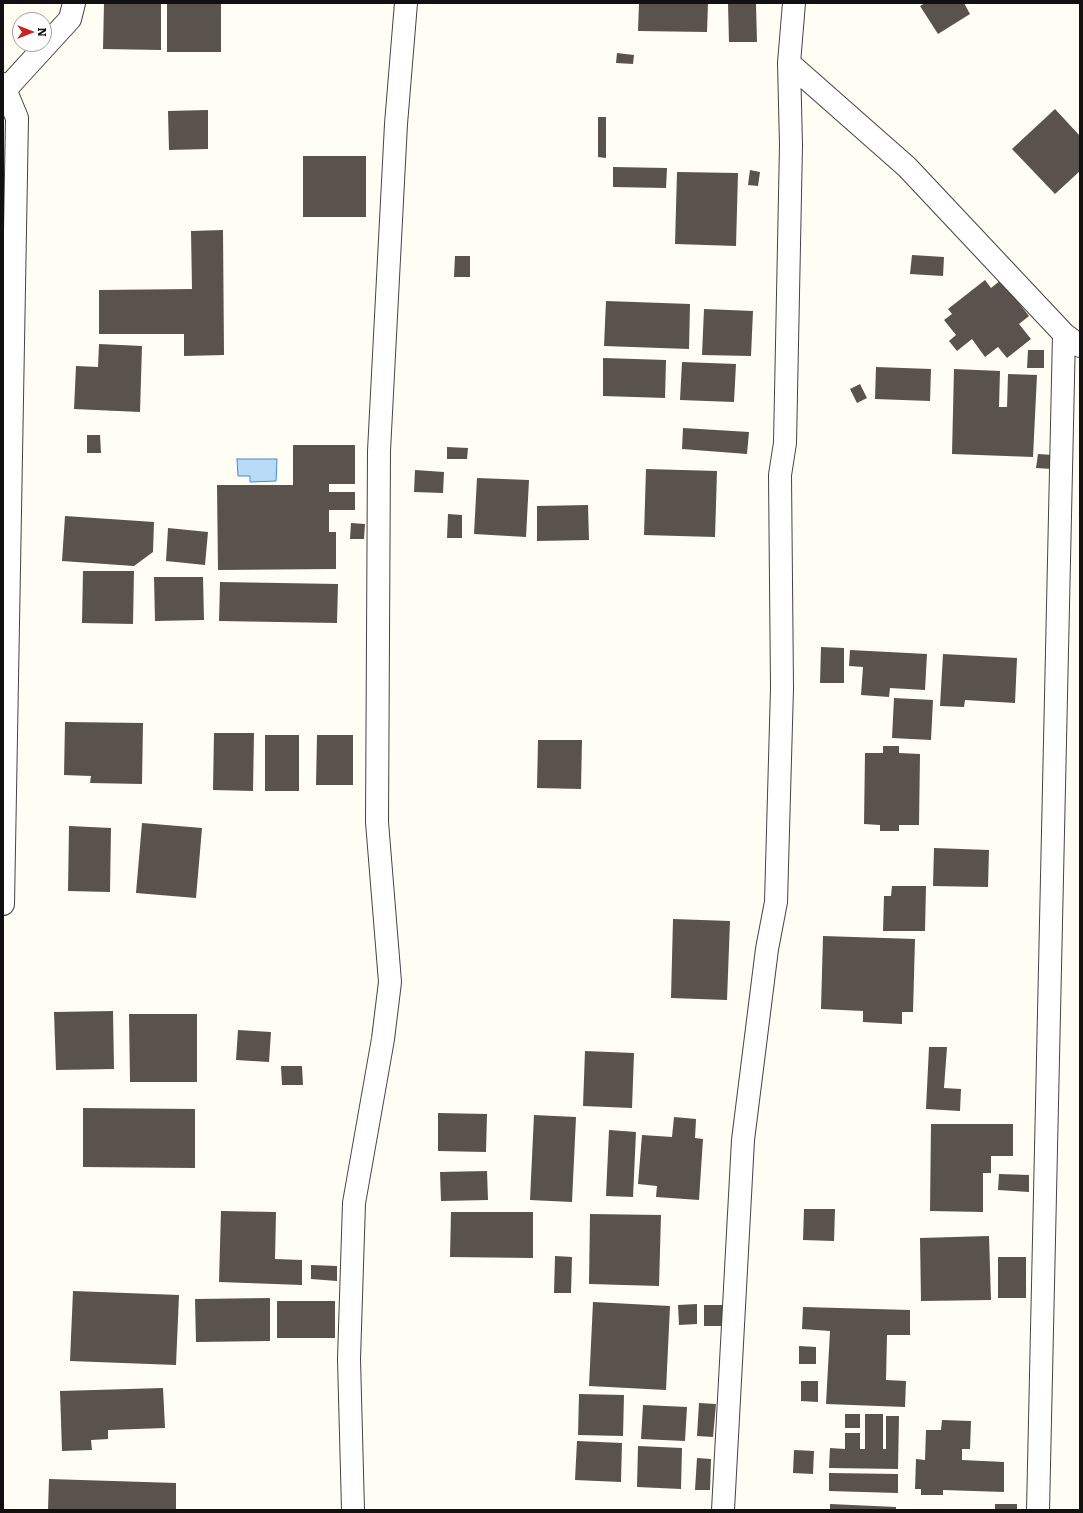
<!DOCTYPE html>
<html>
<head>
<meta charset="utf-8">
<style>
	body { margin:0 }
	#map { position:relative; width:1083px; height:1513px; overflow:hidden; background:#fffdf4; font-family:Literata,serif }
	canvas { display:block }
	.frame { position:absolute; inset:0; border:4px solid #111; pointer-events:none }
	.north { position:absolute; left:12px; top:12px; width:40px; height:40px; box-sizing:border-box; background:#fff; border:1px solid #a0a0a0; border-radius:50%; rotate:90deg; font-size:11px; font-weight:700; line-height:16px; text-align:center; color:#111 }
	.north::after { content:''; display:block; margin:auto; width:14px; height:18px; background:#c42625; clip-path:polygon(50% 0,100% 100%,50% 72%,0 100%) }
</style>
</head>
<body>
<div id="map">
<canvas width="1083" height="1513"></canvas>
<div class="frame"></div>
<div class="north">N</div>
</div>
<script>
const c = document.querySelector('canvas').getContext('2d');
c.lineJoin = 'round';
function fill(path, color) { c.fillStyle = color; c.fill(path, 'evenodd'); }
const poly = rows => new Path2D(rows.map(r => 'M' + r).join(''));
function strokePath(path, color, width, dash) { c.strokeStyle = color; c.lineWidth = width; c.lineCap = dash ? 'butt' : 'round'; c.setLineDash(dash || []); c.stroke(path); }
const water = poly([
	[237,459,277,459,276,481,250,482,250,476,238,476,237,459]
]);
const building = poly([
	[104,3,161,3,161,50,103,49],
	[167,3,221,3,221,52,167,52],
	[639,3,708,3,707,32,638,31],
	[925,3,964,3,970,14,938,34,920,6],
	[728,4,756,4,757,42,729,42],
	[617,53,634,55,633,64,616,63],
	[1055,109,1080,136,1080,171,1055,194,1012,149],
	[208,110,208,149,169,150,168,111],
	[598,117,606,117,606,158,598,157],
	[303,156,366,156,366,217,303,217],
	[613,167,667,168,666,188,613,187],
	[750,170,760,172,758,186,748,185],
	[677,172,738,173,736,246,675,244],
	[223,230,224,355,184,356,184,334,99,334,99,290,192,289,191,231],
	[912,255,944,257,943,276,910,274],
	[455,256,470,256,470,277,454,277],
	[985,280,991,288,1001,280,1029,316,1019,324,1031,339,1007,358,998,347,985,357,972,339,957,351,949,341,956,335,944,320,952,314,948,309],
	[606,301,690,304,689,349,604,346],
	[704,309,753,311,751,356,702,355],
	[99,344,142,346,140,412,74,409,76,366,98,367],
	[1028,350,1044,350,1044,368,1027,368],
	[603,358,666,360,665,398,603,396],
	[682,362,736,364,734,402,680,400],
	[876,367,931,369,930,401,875,399],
	[954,369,1000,371,999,407,1007,407,1008,374,1037,375,1033,457,952,454],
	[860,384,867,398,857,403,850,389],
	[683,428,749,432,747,454,682,449],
	[87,435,100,435,101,453,87,453],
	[293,445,355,445,355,484,329,484,329,492,355,492,355,510,329,510,329,532,336,532,336,569,218,570,217,485,293,485],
	[447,447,468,448,467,459,447,459],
	[1038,454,1053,455,1052,469,1036,468],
	[646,469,717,471,715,537,644,535],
	[415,470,444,472,443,493,414,492],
	[477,478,529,480,526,537,474,534],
	[588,505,589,540,537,541,537,506],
	[448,514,462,515,462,538,447,538],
	[65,516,154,522,153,552,134,566,62,561],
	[351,523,365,524,364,539,350,539],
	[168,528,208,532,205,565,166,561],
	[83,571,134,571,133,624,82,623],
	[154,577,203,577,204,620,155,621],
	[220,582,338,584,337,623,219,621],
	[821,647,844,648,844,683,820,683],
	[850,650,927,654,925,690,890,688,889,697,861,695,863,667,849,666],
	[943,654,1017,658,1015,703,965,700,964,707,940,706],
	[894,698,933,700,931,740,892,738],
	[65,722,143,723,142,784,90,783,91,776,64,775],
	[214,733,254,733,253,791,213,790],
	[265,735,299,735,299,791,265,791],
	[317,735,353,735,353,785,316,785],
	[538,740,582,740,581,789,537,788],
	[883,746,899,746,899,753,920,754,919,825,899,825,899,831,880,831,880,825,864,824,865,753,883,753],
	[142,823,202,828,196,898,136,893],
	[69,826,111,828,110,892,68,891],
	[934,848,989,850,988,887,933,886],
	[892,886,926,886,925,931,883,931,884,896,891,896],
	[673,919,730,921,727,1000,671,998],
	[823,936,915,939,913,1012,902,1012,902,1024,863,1022,863,1011,821,1009],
	[113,1011,114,1069,56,1070,54,1012],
	[129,1014,197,1014,197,1082,130,1082],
	[238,1030,271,1032,269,1062,236,1060],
	[929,1047,947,1047,944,1088,961,1089,960,1111,926,1109],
	[585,1051,634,1053,632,1108,583,1106],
	[281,1066,302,1066,303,1085,282,1085],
	[83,1108,195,1109,195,1168,83,1167],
	[438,1113,487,1114,486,1152,438,1151],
	[534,1115,576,1117,572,1202,530,1200],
	[674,1117,696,1119,695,1138,703,1139,699,1200,656,1197,657,1186,638,1184,642,1135,672,1137],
	[931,1124,1013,1124,1013,1156,991,1156,991,1173,983,1173,983,1212,930,1211],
	[609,1130,636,1132,633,1197,606,1196],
	[487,1171,488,1200,441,1201,440,1172],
	[999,1174,1029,1175,1029,1192,998,1190],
	[804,1209,835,1209,834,1241,803,1240],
	[221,1211,276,1212,275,1259,302,1260,302,1285,219,1282],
	[451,1212,533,1212,533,1258,450,1257],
	[590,1214,661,1215,659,1286,589,1284],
	[989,1236,991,1300,921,1301,920,1238],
	[555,1256,572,1257,571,1293,554,1293],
	[998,1257,1026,1257,1026,1298,998,1298],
	[311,1265,337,1266,337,1281,311,1279],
	[73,1291,179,1295,176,1365,70,1361],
	[270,1298,270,1341,196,1342,195,1299],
	[277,1301,335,1301,335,1338,277,1338],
	[593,1302,670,1306,666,1390,589,1386],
	[697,1304,697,1324,679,1325,678,1305],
	[704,1305,723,1305,722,1326,704,1326],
	[803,1307,910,1310,910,1335,887,1335,886,1380,906,1381,905,1407,826,1404,830,1331,802,1329],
	[799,1346,816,1347,816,1364,799,1364],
	[801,1381,818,1381,818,1402,801,1401],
	[163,1388,165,1428,108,1430,108,1439,91,1440,92,1450,62,1451,60,1391],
	[579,1394,624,1395,623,1436,578,1435],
	[699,1403,716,1404,713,1437,697,1436],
	[643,1405,687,1407,685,1441,641,1439],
	[845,1414,860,1414,860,1428,845,1428],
	[865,1414,883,1414,883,1449,886,1449,886,1416,899,1416,898,1469,829,1468,830,1448,845,1449,845,1433,860,1433,860,1449,865,1449],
	[942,1420,971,1421,970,1449,962,1449,962,1460,1004,1462,1004,1492,943,1490,943,1495,921,1495,921,1489,915,1489,916,1459,925,1460,926,1430,941,1430],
	[577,1441,622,1443,621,1482,575,1480],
	[638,1446,682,1448,681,1489,637,1487],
	[794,1450,814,1451,813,1474,793,1473],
	[697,1458,711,1459,710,1490,695,1490],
	[829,1473,898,1474,898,1493,829,1491],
	[49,1479,176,1483,176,1510,48,1510],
	[830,1504,896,1507,896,1510,830,1510],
	[995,1504,1017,1504,1017,1510,995,1510]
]);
const minor = poly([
	[789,63,907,167,1064,334,1080,346],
	[3,84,17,118,3,904],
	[6,89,70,19,74,3],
	[353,1510,349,1359,354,1203,383,1039,390,982,377,822,379,451,396,124,406,3],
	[723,1510,743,1140,767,949,776,902,782,688,780,475,785,443,791,145,789,63,794,3],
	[1038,1510,1064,334]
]);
fill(water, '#b8dcf7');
strokePath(water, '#3e8dcf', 1);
fill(building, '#5a524d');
strokePath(minor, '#444', 24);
strokePath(minor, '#fff', 22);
</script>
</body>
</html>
